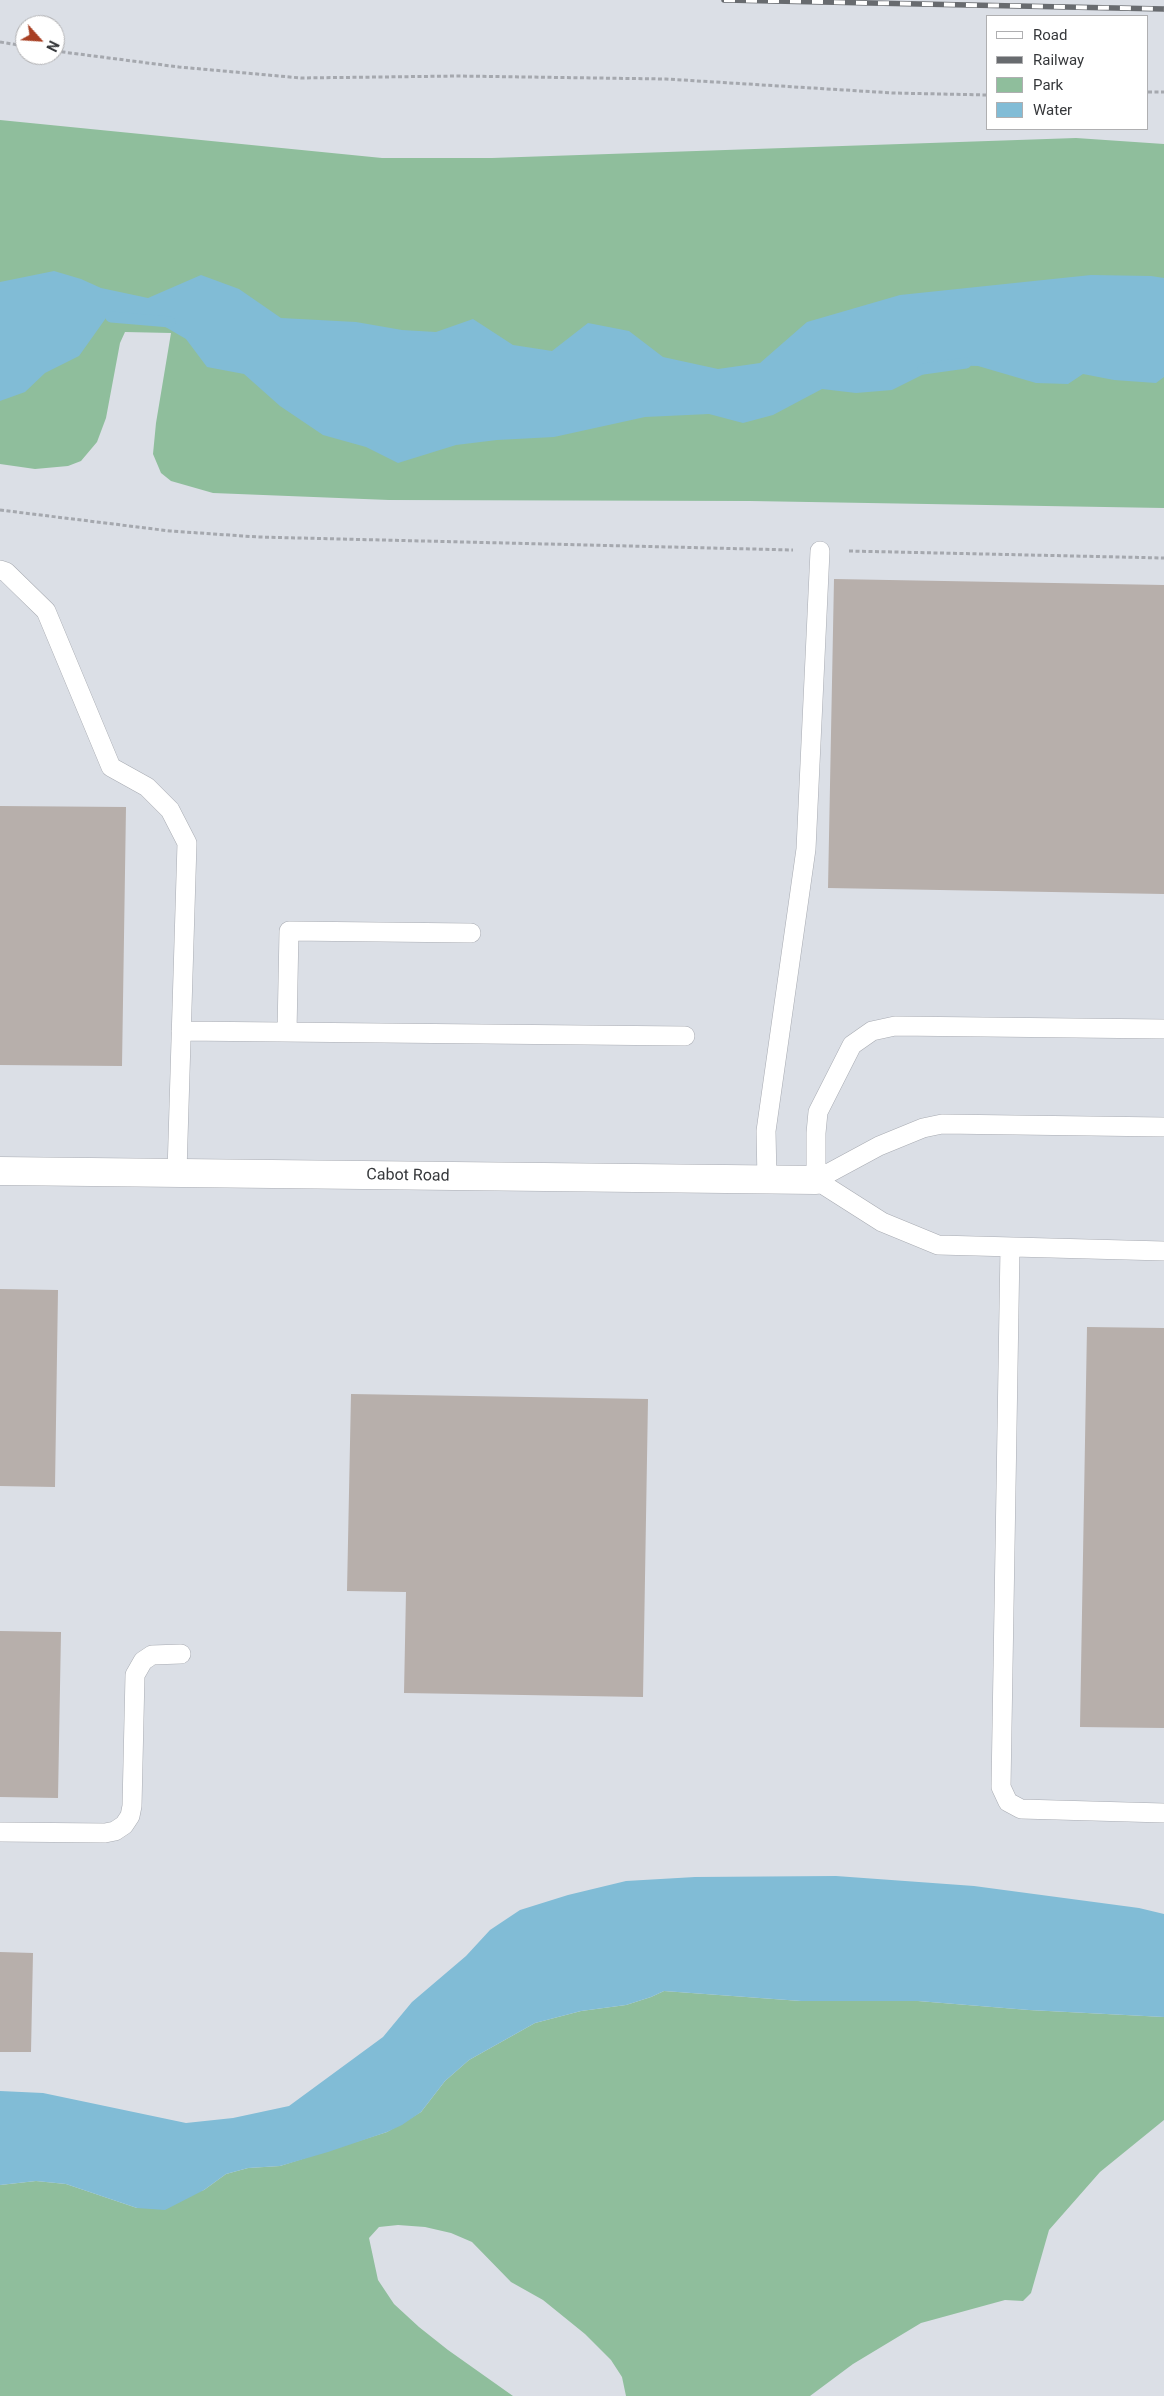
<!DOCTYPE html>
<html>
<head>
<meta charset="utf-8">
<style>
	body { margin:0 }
	#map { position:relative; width:1164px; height:2396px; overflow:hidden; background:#dbdfe6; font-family:Roboto,sans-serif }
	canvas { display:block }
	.legend { position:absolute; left:986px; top:15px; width:162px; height:115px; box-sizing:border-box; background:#fff; border:1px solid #afafb1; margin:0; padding:6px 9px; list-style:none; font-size:15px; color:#36383b }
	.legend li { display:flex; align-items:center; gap:10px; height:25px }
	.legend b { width:25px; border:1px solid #afafb1 }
	.north { position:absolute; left:15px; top:15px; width:50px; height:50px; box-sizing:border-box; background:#fff; border:1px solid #afafb1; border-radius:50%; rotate:116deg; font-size:14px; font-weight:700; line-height:20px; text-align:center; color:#36383b }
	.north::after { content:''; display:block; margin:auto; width:18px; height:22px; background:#a83f23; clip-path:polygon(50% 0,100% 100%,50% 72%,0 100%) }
</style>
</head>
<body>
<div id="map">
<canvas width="1164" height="2396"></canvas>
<ul class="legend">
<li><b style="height:6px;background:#fff"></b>Road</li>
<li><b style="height:6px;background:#686b6f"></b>Railway</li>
<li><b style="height:14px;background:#8fbe9c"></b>Park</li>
<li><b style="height:14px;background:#81bcd6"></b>Water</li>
</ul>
<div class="north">N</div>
</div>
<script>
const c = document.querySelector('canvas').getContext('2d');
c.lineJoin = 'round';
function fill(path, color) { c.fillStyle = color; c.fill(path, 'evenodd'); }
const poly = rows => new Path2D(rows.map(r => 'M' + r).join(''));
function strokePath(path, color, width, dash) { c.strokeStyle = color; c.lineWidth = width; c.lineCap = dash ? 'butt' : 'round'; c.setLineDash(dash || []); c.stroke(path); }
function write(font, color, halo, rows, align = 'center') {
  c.font = font + ' Roboto,sans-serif'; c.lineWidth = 4; c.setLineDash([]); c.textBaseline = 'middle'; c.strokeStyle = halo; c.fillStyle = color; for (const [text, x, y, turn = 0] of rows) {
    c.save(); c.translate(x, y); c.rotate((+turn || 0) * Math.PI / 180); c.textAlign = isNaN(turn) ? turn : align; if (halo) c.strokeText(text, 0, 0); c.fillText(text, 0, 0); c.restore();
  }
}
const green = poly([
	[0,120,382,158,492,158,1076,138,1164,144,1164,508,750,501,389,500,213,493,171,481,161,473,153,454,156,423,171,333,125,332,120,343,106,418,97,442,81,461,68,466,35,469,0,464],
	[664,1991,801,2001,918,2001,1029,2010,1164,2017,1164,2120,1100,2172,1049,2230,1031,2293,1023,2301,1005,2300,921,2323,853,2364,810,2396,626,2396,622,2377,611,2360,585,2334,543,2300,511,2282,472,2242,451,2233,425,2227,398,2225,379,2227,369,2238,378,2280,394,2304,419,2327,448,2350,513,2396,0,2396,0,2185,36,2181,66,2184,137,2208,204,2190,226,2174,248,2168,280,2166,387,2132,421,2112,445,2081,469,2060,535,2023,581,2011,626,2005,651,1997]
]);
const water = poly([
	[54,271,81,279,101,288,148,298,201,275,239,289,281,318,356,322,402,330,436,332,473,319,513,345,552,351,588,323,629,331,663,357,718,369,760,363,807,322,900,295,1091,275,1151,276,1164,278,1164,377,1156,383,1114,380,1083,374,1068,384,1036,383,978,366,942,365,892,390,856,393,822,389,773,415,743,423,709,414,645,417,554,437,497,440,456,445,398,463,366,447,323,435,280,406,244,374,207,367,186,339,150,318,106,318,79,356,45,373,25,392,0,401,0,282],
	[836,1876,974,1886,1139,1908,1164,1914,1164,2017,1029,2010,918,2001,801,2001,664,1991,651,1997,626,2005,581,2011,535,2023,469,2060,445,2081,421,2112,402,2125,387,2132,328,2152,280,2166,248,2168,226,2174,204,2190,165,2210,137,2208,66,2184,36,2181,0,2185,0,2091,43,2093,186,2123,233,2118,289,2106,383,2037,412,2002,466,1956,490,1930,520,1910,568,1895,626,1881,695,1877]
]);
const stream = poly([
	[111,317,170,322],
	[923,369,966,363]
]);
const building = poly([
	[834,579,1164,585,1164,894,828,888],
	[0,806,126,807,122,1066,0,1065],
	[0,1289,58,1290,55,1487,0,1486],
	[1087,1327,1164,1328,1164,1728,1080,1727],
	[351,1394,648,1399,643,1697,404,1693,406,1592,347,1591],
	[0,1631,61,1632,58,1798,0,1797],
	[0,1952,33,1953,31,2052,0,2052]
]);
const path = poly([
	[0,42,25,46],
	[55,51,179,67,301,78,458,76,666,79,893,93,988,95],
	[1148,92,1164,92],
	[0,510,170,531,258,537,793,550],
	[849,551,1164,558]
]);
const service = poly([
	[0,570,6,572,46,611,111,767,147,787,170,810,187,843,177,1172],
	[181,1031,685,1036],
	[287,1032,289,931,471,933],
	[767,1180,766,1131,806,849,820,551],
	[816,1180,816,1133,818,1112,852,1045,872,1031,895,1026,1164,1029],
	[816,1180,882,1222,938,1245,1164,1251],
	[816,1180,879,1146,923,1128,942,1124,1164,1127],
	[1010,1248,1001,1787,1008,1802,1021,1809,1164,1813],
	[0,1832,105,1833,115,1831,124,1825,130,1816,132,1806,135,1675,143,1661,152,1655,181,1654]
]);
const minor = poly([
	[0,1171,816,1180]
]);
const rail = poly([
	[724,0,1164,9]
]);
const streetNames = [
	["Cabot Road",408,1176,1]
];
fill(green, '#8fbe9c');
fill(water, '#81bcd6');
strokePath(stream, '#81bcd6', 11);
fill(building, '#b7afab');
strokePath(service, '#a8abb2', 20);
strokePath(minor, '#a8abb2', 29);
strokePath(path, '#a5a8ae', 3, [4, 2.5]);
strokePath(service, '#fff', 19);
strokePath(minor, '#fff', 28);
strokePath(rail, '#686b6f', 5.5);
strokePath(rail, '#fff', 4, [11]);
write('16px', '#36383b', '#fff', streetNames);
</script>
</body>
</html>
